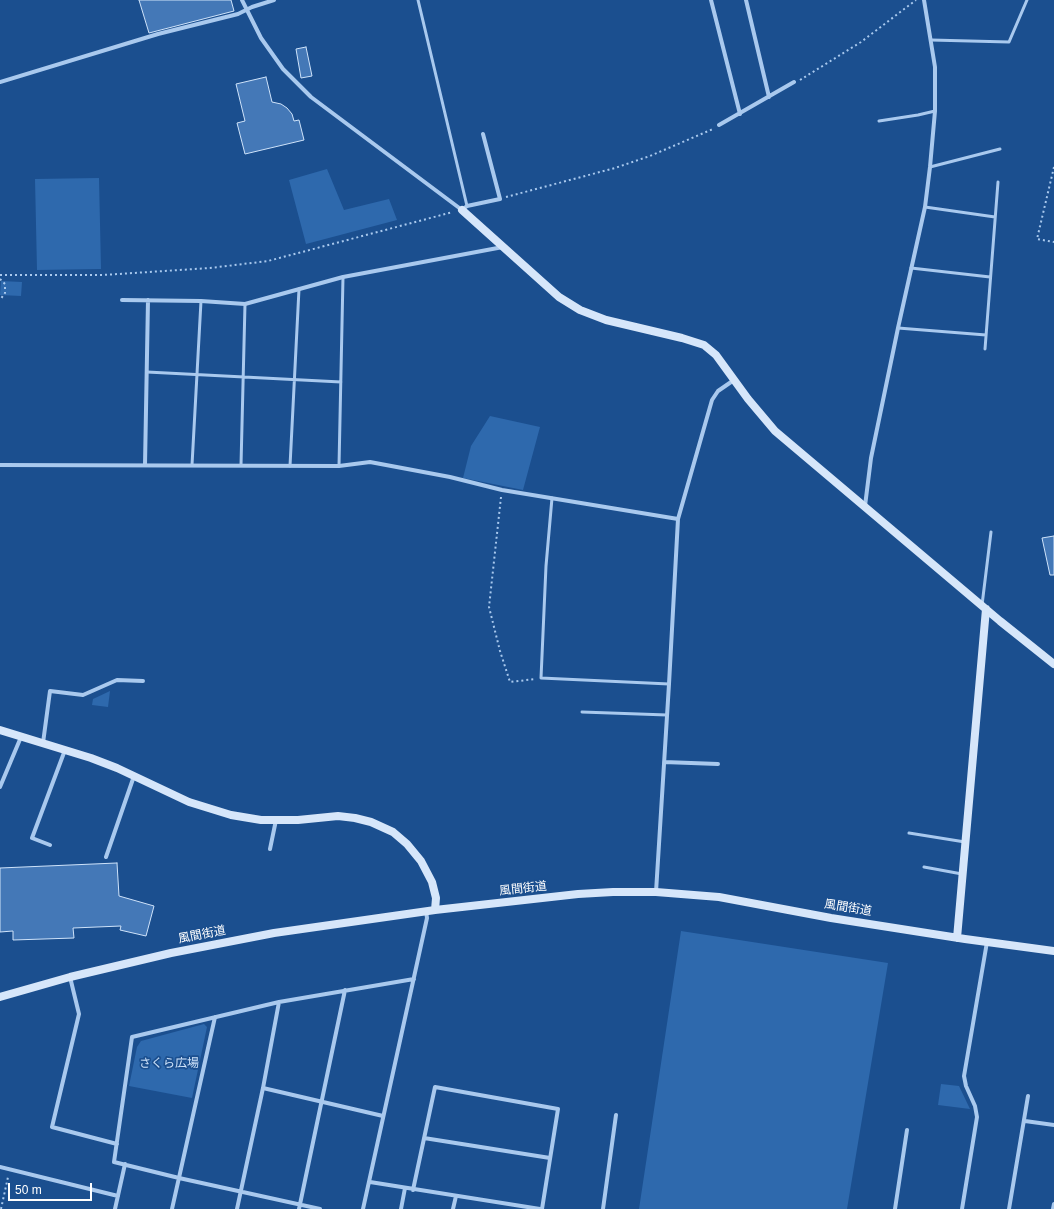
<!DOCTYPE html>
<html>
<head>
<meta charset="utf-8">
<style>
	body { margin:0 }
	#map { position:relative; width:1054px; height:1209px; overflow:hidden; background:#1b4f8f; font-family:Helvetica,sans-serif }
	canvas { display:block }
	.scale { position:absolute; left:8px; top:1183px; width:84px; height:18px; box-sizing:border-box; border:2px solid #fff; border-top:0; padding-left:5px; font-size:12px; line-height:14px; white-space:nowrap; color:#fff; -webkit-text-stroke:3px #1b4f8f; paint-order:stroke }
</style>
</head>
<body>
<div id="map">
<canvas width="1054" height="1209"></canvas>
<div class="scale">50 m</div>
</div>
<script>
const c = document.querySelector('canvas').getContext('2d');
c.lineJoin = 'round';
function fill(path, color) { c.fillStyle = color; c.fill(path, 'evenodd'); }
const poly = rows => new Path2D(rows.map(r => 'M' + r).join(''));
function strokePath(path, color, width, dash) { c.strokeStyle = color; c.lineWidth = width; c.lineCap = dash ? 'butt' : 'round'; c.setLineDash(dash || []); c.stroke(path); }
function write(font, color, halo, rows, align = 'center') {
  c.font = font + ' Helvetica,"Noto Sans JP",sans-serif'; c.lineWidth = 3.5; c.setLineDash([]); c.textBaseline = 'middle'; c.strokeStyle = halo; c.fillStyle = color; for (const [text, x, y, turn = 0] of rows) {
    c.save(); c.translate(x, y); c.rotate((+turn || 0) * Math.PI / 180); c.textAlign = isNaN(turn) ? turn : align; if (halo) c.strokeText(text, 0, 0); c.fillText(text, 0, 0); c.restore();
  }
}
const green = poly([
	[327,169,344,210,389,199,397,220,306,244,289,180],
	[99,178,101,269,37,270,35,179],
	[1,281,22,282,21,296,0,295],
	[490,416,540,427,523,490,463,478,471,446],
	[110,691,108,707,92,705,93,699],
	[681,931,888,963,847,1209,639,1209],
	[204,1024,207,1027,192,1098,129,1086,137,1047,141,1041],
	[941,1084,959,1086,970,1109,938,1105]
]);
const building = poly([
	[139,0,231,0,234,11,149,33,139,0],
	[306,47,312,76,301,78,296,49,306,47],
	[266,77,272,102,281,104,287,108,292,114,294,121,299,120,304,140,245,154,237,123,245,121,236,84,266,77],
	[1054,536,1054,575,1050,575,1042,538,1054,536],
	[117,863,119,896,154,906,146,936,120,930,121,926,73,928,74,938,13,940,13,931,0,932,0,868,117,863]
]);
const path = poly([
	[800,80,861,42,916,0],
	[1054,167,1037,239,1054,242],
	[506,197,615,168,650,156,713,129],
	[0,275,103,275,210,268,268,261,453,212],
	[0,279,5,284,5,293,0,300],
	[501,497,489,607,500,651,510,682,535,679],
	[1,1209,8,1177]
]);
const lane = poly([
	[418,0,467,206],
	[931,40,1009,42,1027,0],
	[879,121,918,115,935,111],
	[930,167,1000,149],
	[925,207,995,217],
	[911,268,990,277],
	[898,328,986,335],
	[985,349,998,182],
	[147,372,341,382],
	[192,465,201,301],
	[241,465,245,304],
	[290,466,299,289],
	[339,466,343,277],
	[552,498,546,566,541,678,669,684],
	[982,605,991,532],
	[582,712,667,715],
	[909,833,965,842],
	[924,867,962,874]
]);
const street = poly([
	[242,0,261,38,283,69,311,97,462,210,467,206,500,199,483,134],
	[711,0,740,114],
	[746,0,769,97],
	[0,82,158,34,238,14,252,7,274,0],
	[719,125,794,82],
	[122,300,201,301,245,304,343,277,503,247],
	[0,465,339,466,370,462,450,477,502,490,678,519],
	[145,465,148,300],
	[865,506,871,458,898,328,925,207,930,167,935,111,935,67,924,0],
	[43,743,50,691,83,695,117,680,143,681],
	[664,762,718,764],
	[0,787,21,737],
	[50,845,32,838,65,750],
	[270,849,276,820],
	[106,857,134,776],
	[656,892,669,684,678,519,712,400,718,391,734,380],
	[70,977,79,1014,52,1127,117,1144],
	[263,1088,383,1116],
	[1025,1121,1054,1125],
	[424,1138,550,1158],
	[0,1167,118,1196],
	[370,1182,540,1209],
	[413,1190,435,1087,558,1109,542,1209],
	[115,1209,125,1164],
	[172,1209,215,1017],
	[237,1209,263,1088,279,1002],
	[299,1209,345,990],
	[320,1209,179,1178,114,1162,132,1037,279,1002,414,979],
	[363,1209,427,918,426,911],
	[401,1209,405,1188],
	[453,1209,456,1196],
	[603,1209,616,1115],
	[895,1209,907,1130],
	[962,1209,977,1117,975,1106,966,1086,964,1076,987,942],
	[1009,1209,1028,1096],
	[1053,1209,1054,1204]
]);
const secondary = poly([
	[462,210,559,297,580,310,606,320,682,338,704,345,716,355,748,399,775,431,1000,621,1054,664],
	[0,730,91,758,117,768,189,802,231,815,261,820,298,820,338,816,355,818,371,822,393,832,407,844,421,861,432,882,436,898,435,910],
	[957,938,986,609],
	[0,997,70,977,171,953,274,933,435,910,578,894,613,892,656,892,719,897,831,918,965,939,1054,951]
]);
const streetNames = [
	["風間街道",523,889,-6],
	["風間街道",848,908,9],
	["風間街道",202,935,-11]
];
const parkNames = [
	["さくら広場",169,1064]
];
fill(green, '#2e69ad');
fill(building, '#4478b7');
strokePath(building, '#cfe3fa', 1);
strokePath(path, '#a9c9ee', 2, [2, 3]);
strokePath(lane, '#a9c9ee', 3);
strokePath(street, '#a9c9ee', 4);
strokePath(secondary, '#d6e6fa', 8);
write('12px', '#fff', '#1b4f8f', streetNames);
write('12px', '#cfe3fa', '#1b4f8f', parkNames);
</script>
</body>
</html>
